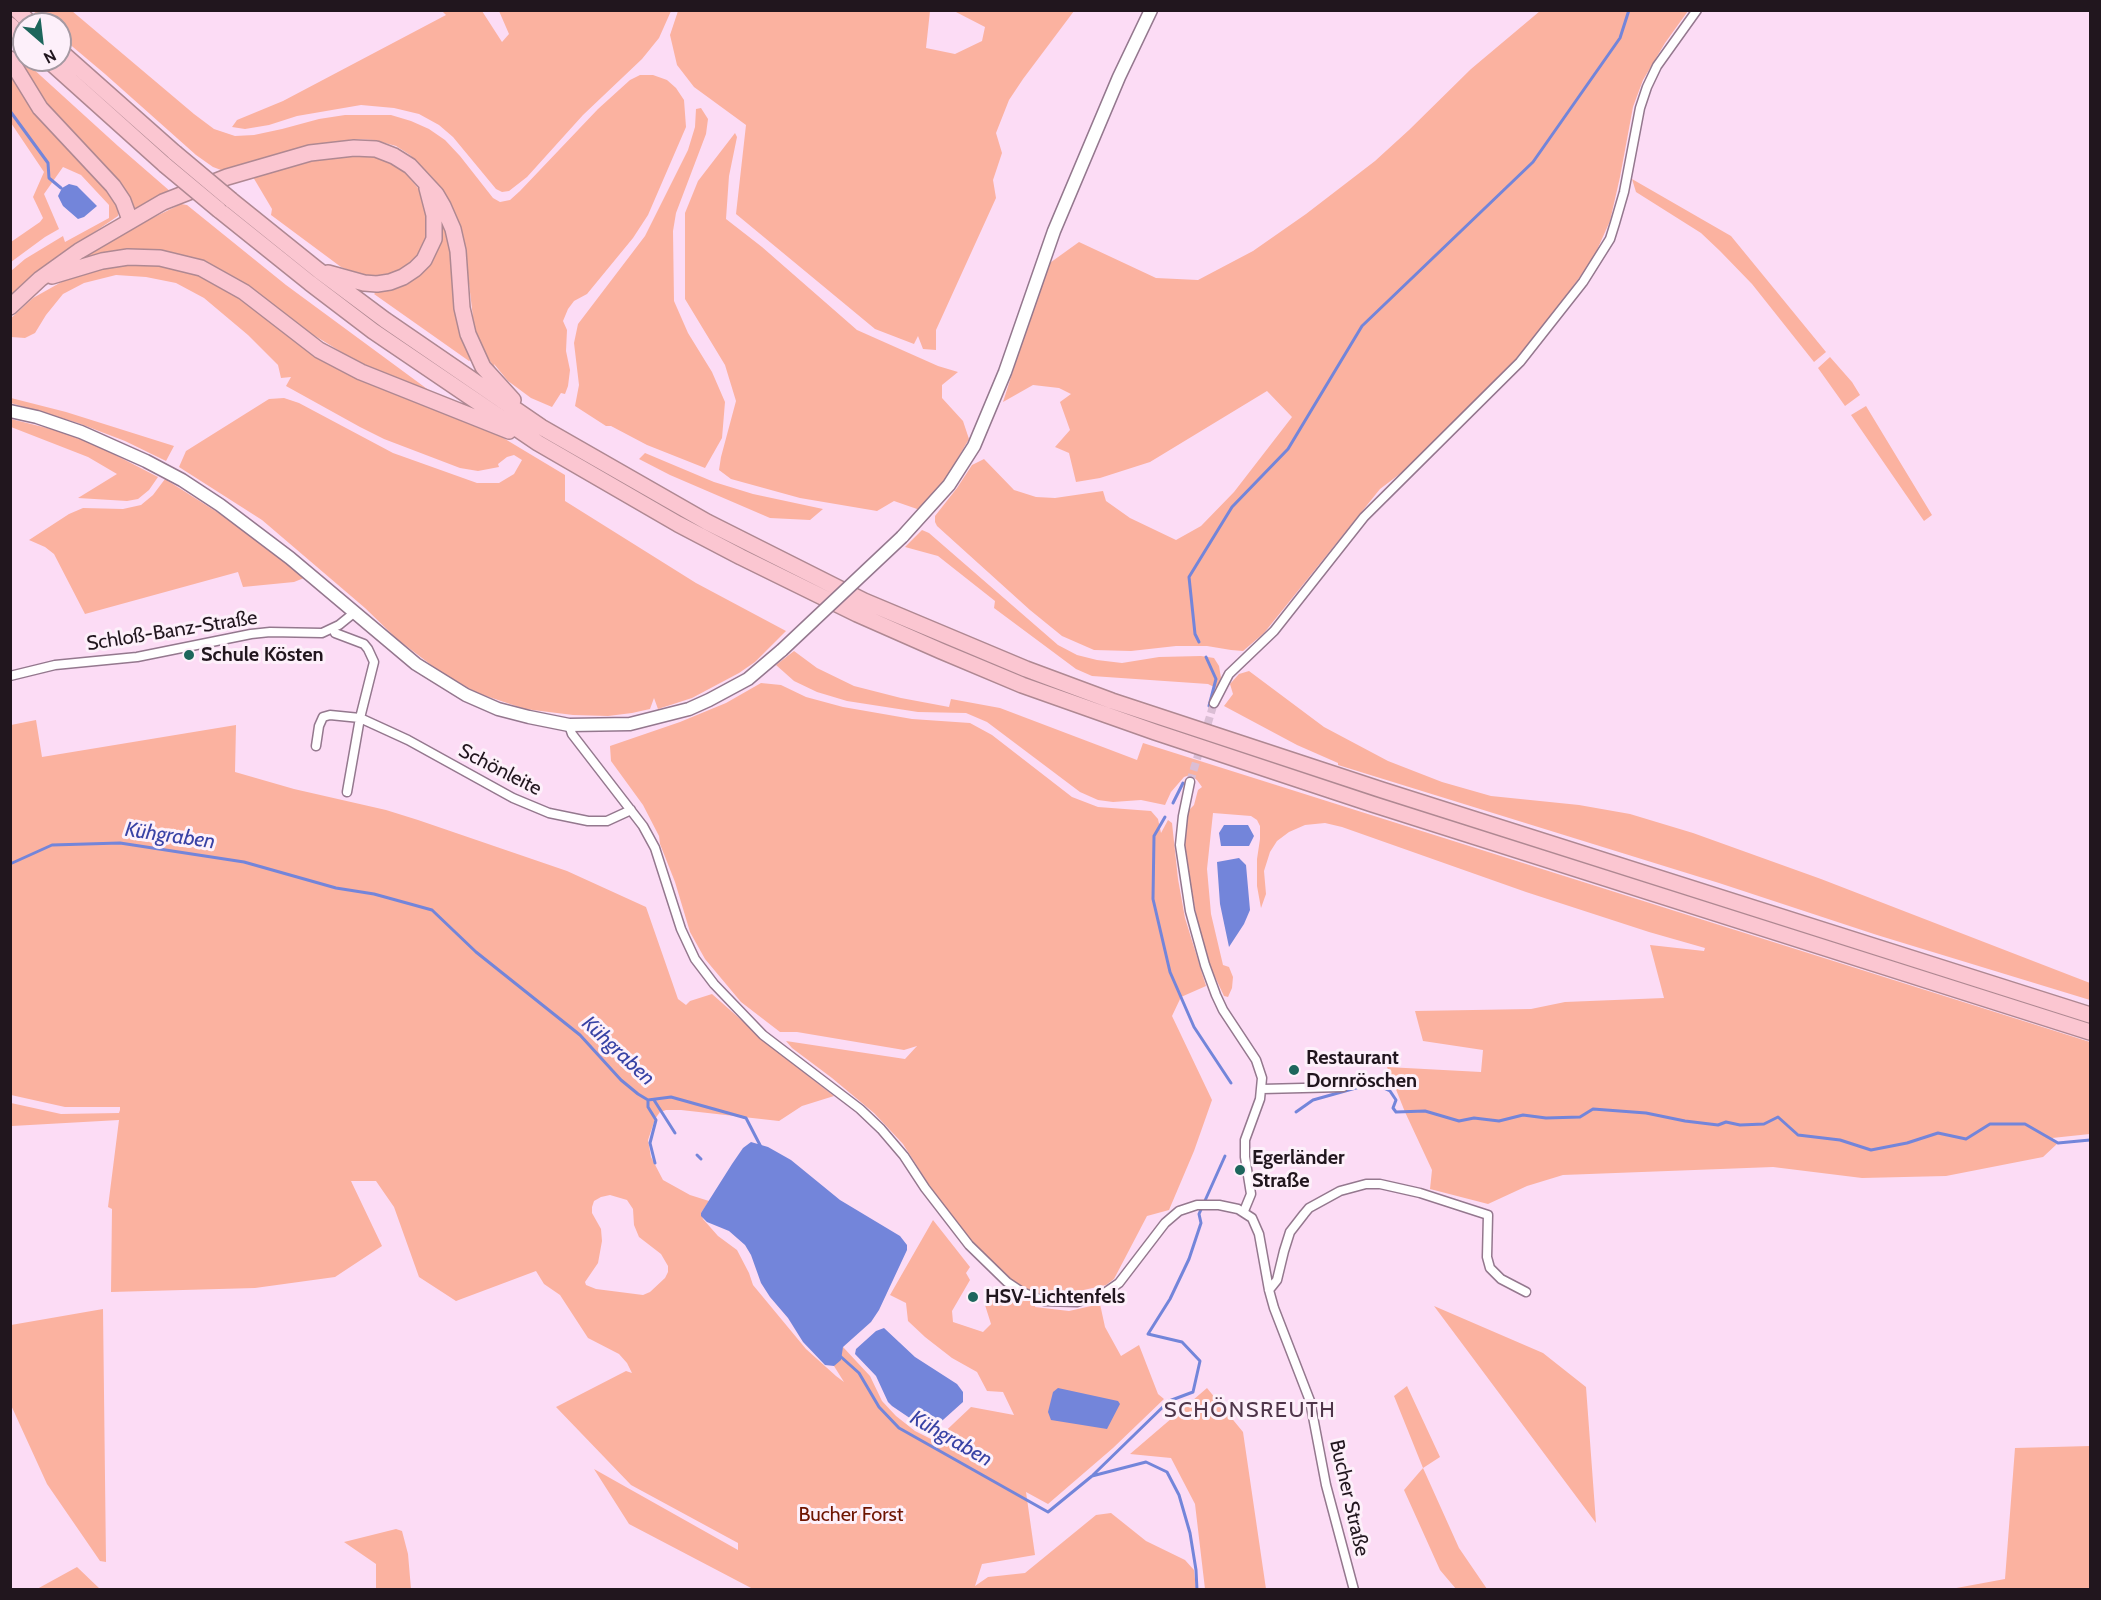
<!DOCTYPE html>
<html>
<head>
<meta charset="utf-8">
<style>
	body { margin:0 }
	#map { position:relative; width:2101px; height:1600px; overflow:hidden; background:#fcdcf5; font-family:Cabin,sans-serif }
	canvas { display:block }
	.frame { position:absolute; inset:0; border:12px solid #21161e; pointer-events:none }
	.north { position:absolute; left:12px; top:12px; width:60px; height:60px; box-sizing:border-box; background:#fdf0fa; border:2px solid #a599a2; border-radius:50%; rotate:152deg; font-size:16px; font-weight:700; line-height:24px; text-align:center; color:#21161e }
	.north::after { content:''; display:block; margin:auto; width:21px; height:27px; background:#1d665c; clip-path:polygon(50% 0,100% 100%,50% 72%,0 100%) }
</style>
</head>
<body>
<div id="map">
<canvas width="2101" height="1600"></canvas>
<div class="frame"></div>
<div class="north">N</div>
</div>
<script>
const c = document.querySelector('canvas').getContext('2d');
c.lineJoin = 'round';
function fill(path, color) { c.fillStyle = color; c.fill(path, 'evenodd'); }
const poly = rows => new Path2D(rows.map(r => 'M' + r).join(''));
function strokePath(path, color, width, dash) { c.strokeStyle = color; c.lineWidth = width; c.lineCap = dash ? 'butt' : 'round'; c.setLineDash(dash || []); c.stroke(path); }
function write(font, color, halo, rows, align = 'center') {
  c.font = font + ' Cabin,sans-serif'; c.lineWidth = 6; c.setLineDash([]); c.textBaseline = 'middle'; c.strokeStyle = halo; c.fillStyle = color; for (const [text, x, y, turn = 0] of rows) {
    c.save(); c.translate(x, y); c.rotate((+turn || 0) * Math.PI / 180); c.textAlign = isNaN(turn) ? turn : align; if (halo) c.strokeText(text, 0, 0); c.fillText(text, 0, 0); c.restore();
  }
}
const green = poly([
	[33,11,72,11,194,114,214,129,235,136,254,135,282,129,319,119,345,115,391,115,411,121,429,129,445,140,460,156,493,198,500,202,510,200,520,191,598,109,630,80,640,75,653,75,667,80,676,88,684,100,686,127,648,215,633,238,587,294,574,301,568,309,563,321,567,330,566,351,570,370,568,386,565,394,561,393,552,407,531,398,508,381,494,364,495,368,487,357,478,340,474,326,466,258,455,214,446,195,432,177,410,155,396,146,374,140,354,139,293,150,221,170,213,167,196,155,105,74,67,42,60,36,60,24,48,24],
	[442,11,482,11,502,42,509,34,499,11,671,11,659,38,642,59,583,115,527,177,509,191,502,192,496,189,453,137,439,125,419,114,394,108,361,105,297,116,269,125,245,129,232,127,237,120,283,101,446,15],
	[678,11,930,11,926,48,955,54,982,41,985,27,954,11,1074,11,1023,79,1009,100,996,133,1002,153,993,180,996,198,936,330,936,350,923,349,918,336,914,344,875,329,736,214,746,125,694,87,677,65,670,35],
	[1540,11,1688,11,1665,43,1643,80,1633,107,1620,177,1610,221,1593,259,1537,335,1502,375,1409,467,1380,489,1264,633,1243,651,1231,650,1207,646,1176,646,1131,651,1094,650,1062,636,1030,610,937,526,935,522,935,516,957,488,972,465,984,459,1014,490,1036,497,1055,498,1103,491,1106,501,1130,518,1176,540,1201,526,1234,492,1292,417,1267,391,1150,462,1100,478,1076,482,1069,453,1055,447,1070,430,1060,402,1071,394,1059,388,1033,385,1003,402,1047,265,1079,242,1156,278,1198,280,1253,251,1306,214,1375,161,1409,130,1471,69],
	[19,56,118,146,171,192,133,211,44,104,17,59],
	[10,73,46,127,105,188,118,208,118,216,56,258,11,297,11,271,25,259,63,236,65,242,109,218,109,205,81,175,63,167,44,194,59,229,45,237,11,262,11,242,40,222,43,218,33,197,44,172,11,123],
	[701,108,708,119,706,134,676,213,673,231,674,301,688,333,712,372,725,402,722,438,705,468,647,445,611,426,606,426,575,406,579,385,574,343,578,324,645,236,688,150,695,127,696,109],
	[735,133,737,137,729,176,726,219,762,247,857,330,938,366,958,372,942,385,942,398,963,421,969,439,945,480,920,510,894,501,877,511,800,498,731,479,719,470,721,457,736,401,725,365,685,299,685,213,698,181],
	[343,156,370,156,394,164,404,171,422,193,426,203,428,234,417,256,399,271,391,275,364,276,341,267,271,215,272,209,253,177,301,163],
	[1632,179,1731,236,1826,352,1814,362,1752,284,1720,251,1701,233,1636,192],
	[181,204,187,205,286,285,434,394,361,364,302,328,225,273,206,265,81,259,136,226],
	[444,223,451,247,458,325,471,360,469,361,374,294,377,291,396,289,408,284,421,274,438,249,441,225],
	[126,264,177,267,204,275,232,290,369,383,470,422,500,436,565,475,565,501,696,583,786,631,755,662,739,673,692,698,658,709,654,698,650,709,632,713,608,716,573,715,525,709,477,693,439,671,397,639,365,608,262,520,179,467,186,451,269,399,284,398,299,403,393,453,477,483,499,483,514,474,522,460,514,455,507,457,498,464,499,467,478,471,460,468,384,439,360,427,286,386,291,377,281,378,278,365,248,335,204,298,176,283,146,277,116,275,84,283,63,294,46,315,35,333,25,338,11,337,10,319,33,298,65,280,96,269],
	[1830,357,1852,382,1860,395,1845,406,1818,368],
	[11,398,66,412,174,446,166,461,125,441,78,423,11,403],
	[1866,406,1932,515,1924,521,1851,415],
	[11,419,55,430,96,445,158,477,149,490,138,499,127,501,78,498,117,474,88,457,11,427],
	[645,453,714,482,753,494,823,509,810,520,770,518,670,475,639,459],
	[165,479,239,526,304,578,294,582,243,587,238,572,85,614,54,554,45,547,29,540,69,514,83,508,123,509,141,505,153,495],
	[922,530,929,533,1058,645,1077,655,1097,660,1122,663,1159,657,1201,656,1214,658,1219,666,1221,678,1218,689,1208,684,1092,676,1076,669,994,608,995,601,938,556,905,547],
	[794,651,817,668,854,686,901,698,949,707,951,699,1000,708,1137,760,1143,743,2090,1042,2090,1134,2052,1138,2058,1143,2043,1157,1946,1176,1862,1178,1773,1167,1563,1175,1527,1186,1488,1204,1430,1189,1432,1170,1405,1112,1387,1067,1481,1072,1483,1050,1423,1041,1415,1011,1531,1009,1565,1002,1664,998,1650,945,1704,951,1705,948,1649,932,1526,892,1342,827,1325,823,1305,825,1289,832,1277,841,1270,852,1264,871,1266,894,1261,908,1257,886,1257,859,1260,839,1260,826,1257,820,1251,816,1213,813,1207,869,1211,914,1223,965,1229,967,1233,977,1232,988,1228,997,1224,996,1208,962,1198,925,1184,848,1187,812,1194,805,1198,790,1202,787,1197,780,1190,775,1184,777,1171,792,1165,805,1141,800,1113,802,1098,800,1080,792,987,722,966,713,918,712,847,701,817,692,794,681,776,665],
	[1249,671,1324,727,1388,761,1442,782,1491,796,1579,805,1630,814,1693,833,1821,879,2090,983,2090,1000,1877,935,1719,883,1338,765,1338,763,1297,745,1224,706,1233,694,1230,684,1239,674],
	[761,683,781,685,806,697,843,707,912,719,970,723,992,735,1072,797,1098,807,1151,811,1158,819,1161,833,1168,820,1172,823,1178,879,1185,918,1206,986,1181,997,1172,1016,1212,1100,1194,1151,1169,1210,1147,1216,1114,1279,1106,1285,1048,1298,1026,1290,1011,1279,971,1243,929,1185,903,1144,874,1113,832,1078,792,1048,786,1041,905,1059,917,1046,904,1050,797,1032,780,1032,741,1002,705,959,690,932,675,882,660,844,659,836,643,805,611,761,610,746,680,722,726,703],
	[36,720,42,757,236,725,235,772,294,789,386,810,418,820,567,871,646,907,678,999,686,1005,690,1001,712,994,774,1049,834,1096,802,1106,779,1121,681,1110,666,1110,660,1112,655,1119,648,1140,651,1157,663,1180,690,1195,709,1201,701,1213,703,1219,718,1236,737,1250,749,1273,753,1285,806,1349,836,1376,844,1382,834,1366,843,1347,870,1376,882,1401,896,1416,915,1431,935,1441,971,1407,1014,1415,1003,1392,987,1391,977,1372,952,1358,925,1337,908,1321,906,1303,890,1295,933,1220,970,1267,966,1273,970,1280,952,1311,953,1322,983,1332,991,1324,985,1305,1011,1288,1036,1301,1035,1307,1069,1311,1100,1304,1105,1327,1121,1356,1139,1345,1158,1394,1164,1399,1113,1448,1048,1504,1026,1492,1035,1555,982,1564,975,1586,988,1577,1025,1573,1096,1515,1111,1513,1146,1541,1185,1560,1194,1570,1196,1589,753,1589,629,1524,594,1469,738,1550,738,1543,631,1485,556,1407,626,1371,632,1373,627,1363,619,1354,588,1338,560,1295,544,1284,536,1271,456,1301,419,1277,394,1207,376,1181,351,1181,382,1246,335,1277,255,1288,111,1292,112,1209,108,1207,119,1120,12,1126,11,1311,11,1103,61,1114,119,1113,120,1110,120,1107,65,1107,11,1095,11,725],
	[610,1195,627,1200,633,1209,634,1225,639,1237,661,1254,668,1266,668,1272,665,1278,650,1292,643,1295,596,1289,586,1285,585,1282,598,1263,602,1241,601,1229,592,1213,592,1207,594,1201,601,1197],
	[1434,1306,1543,1353,1586,1387,1596,1523],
	[103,1309,106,1562,100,1561,47,1484,10,1403,11,1325],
	[1407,1386,1440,1457,1423,1468,1459,1548,1487,1589,1456,1589,1440,1570,1404,1490,1423,1468,1394,1396],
	[1207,1388,1243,1432,1266,1589,1205,1589,1195,1504,1171,1458,1130,1454],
	[2090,1446,2090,1589,1951,1589,2005,1579,2015,1448],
	[396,1529,402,1531,408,1554,411,1589,376,1589,376,1564,344,1542],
	[77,1567,100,1589,37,1589]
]);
const water = poly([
	[69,184,77,186,97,206,84,217,78,219,63,206,58,196,62,188],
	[1224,825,1248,825,1254,836,1249,846,1221,846,1219,833],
	[1239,858,1246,865,1250,910,1244,924,1229,947,1220,904,1217,862],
	[751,1142,768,1147,791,1160,840,1200,900,1236,907,1245,907,1250,879,1310,871,1322,843,1347,841,1360,834,1366,825,1365,803,1342,788,1318,770,1297,761,1283,751,1255,745,1245,729,1231,707,1222,701,1216,701,1213,732,1164,743,1148],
	[884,1328,915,1357,957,1384,963,1392,963,1402,934,1428,929,1429,923,1427,892,1406,888,1402,876,1376,855,1354,856,1349,876,1331],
	[1058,1388,1118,1401,1120,1404,1107,1429,1051,1420,1048,1412,1053,1392]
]);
const stream = poly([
	[10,111,48,163,49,178,61,188],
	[1199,642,1195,634,1189,577,1232,507,1288,449,1362,326,1533,162,1620,38,1629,10],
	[1206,657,1216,679,1209,706],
	[1173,803,1183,783],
	[1165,817,1154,836,1153,899,1170,972,1194,1027,1231,1083],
	[10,864,52,845,120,843,244,862,336,888,374,894,432,910,476,952,580,1035,621,1080,638,1094,648,1100,671,1097,746,1118,761,1147],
	[648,1100,648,1107,656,1120,650,1143,655,1163],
	[654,1100,675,1133],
	[1296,1112,1313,1100,1363,1086,1377,1085,1390,1091,1396,1100,1393,1108,1396,1112,1425,1111,1459,1121,1474,1118,1499,1121,1523,1115,1546,1118,1580,1117,1593,1109,1646,1113,1685,1121,1718,1125,1726,1122,1740,1125,1764,1124,1778,1117,1798,1135,1840,1140,1871,1150,1907,1143,1938,1133,1966,1139,1990,1124,2025,1124,2058,1143,2090,1140],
	[697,1155,701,1159],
	[840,1356,859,1373,879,1407,899,1428,1048,1512,1092,1476,1146,1462,1167,1472,1179,1495,1190,1533,1196,1570,1197,1590],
	[1093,1475,1169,1401,1193,1392,1200,1361,1182,1342,1148,1334,1170,1299,1189,1259,1201,1223,1199,1214,1225,1156]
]);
const streetTunnel = poly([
	[1190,782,1214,703]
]);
const street = poly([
	[333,628,335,633,364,644,368,649,374,662,360,718,347,792],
	[10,676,55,665,137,657,251,634,270,632,322,633,339,625,355,612],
	[1214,703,1229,674,1274,631,1364,517,1520,362,1583,282,1610,239,1615,223,1624,192,1640,108,1647,87,1657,66,1697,10],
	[569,725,572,734,643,826,655,848,681,929,695,959,714,984,763,1035,860,1109,881,1129,904,1156,925,1188,969,1245,1007,1282,1022,1292,1044,1301,1077,1302,1103,1294,1119,1283,1165,1223,1179,1211,1197,1205,1219,1205,1238,1209,1252,1218,1259,1234,1269,1290,1274,1308,1310,1401,1326,1485,1354,1590],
	[316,746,319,726,323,717,330,715,360,718,408,740,513,798,549,813,588,821,607,821,631,810],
	[1190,782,1183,816,1180,845,1190,911,1205,965,1216,995,1223,1010,1256,1060,1262,1078,1260,1099,1245,1140,1245,1157,1251,1194,1244,1211],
	[1262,1089,1343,1087],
	[1269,1290,1277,1280,1284,1251,1290,1232,1304,1214,1309,1208,1340,1191,1366,1184,1380,1184,1420,1193,1488,1215,1487,1257,1490,1268,1501,1279,1526,1292]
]);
const secondary = poly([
	[10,411,37,417,81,432,146,461,182,480,220,505,290,558,416,664,466,695,498,709,529,717,569,725,630,724,689,709,709,700,748,679,782,650],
	[902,537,949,485,974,446,1005,372,1054,231,1119,77,1151,10]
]);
const highway = poly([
	[17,10,31,24],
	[10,25,24,38],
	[60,51,175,153],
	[10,59,40,108,113,186,123,201,130,220],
	[48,60,165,165],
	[231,200,318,270,385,320,541,427,707,522,864,601,1026,669,1112,701,1382,790,2090,1015],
	[219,210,310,283,373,331,538,443,678,524,741,557,857,614,941,651,1022,685,1155,732,1372,804,2090,1032],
	[328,273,364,283,377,284,390,282,403,277,415,269,424,260,434,239,434,215,427,188],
	[52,276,102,261,128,257,160,258,201,268,244,292,319,350,361,372,509,431],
	[10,307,40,279,79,251,163,202,227,177,310,153,354,148,376,149,394,156,410,166,436,194,443,206,453,229,458,251,462,308,468,334,483,367,513,400]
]);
const secondaryBridge = poly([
	[782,650,902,537]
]);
const highwayBridge = poly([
	[175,153,231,200],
	[165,165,219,210]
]);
const markers = [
	[189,655,6,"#1d665c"],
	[1294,1070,6,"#1d665c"],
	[1240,1170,6,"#1d665c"],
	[973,1297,6,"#1d665c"]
];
const streetNames = [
	["Schloß-Banz-Straße",172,631,-9],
	["Schönleite",500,770,27],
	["Bucher Straße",1349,1498,77]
];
const poiNames = [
	["Schule Kösten",201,655],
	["Restaurant",1306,1058],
	["Dornröschen",1306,1081],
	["Egerländer",1252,1158],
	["Straße",1252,1181],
	["HSV-Lichtenfels",985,1297]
];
const parkNames = [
	["Bucher Forst",851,1515]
];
const waterNames = [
	["Kühgraben",170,836,8],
	["Kühgraben",618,1051,43],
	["Kühgraben",951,1439,30]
];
const quarterNames = [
	["SCHÖNSREUTH",1250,1411]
];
fill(green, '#fbb2a0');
fill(water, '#7385da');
strokePath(stream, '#7385da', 3);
strokePath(streetTunnel, '#dbbed5', 8, [8, 4]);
strokePath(street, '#94788e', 11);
strokePath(secondary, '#94788e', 15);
strokePath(highway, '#af8892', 18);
strokePath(street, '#fff', 8);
strokePath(secondary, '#fff', 12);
strokePath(highway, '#fbc6d1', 15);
strokePath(secondaryBridge, '#94788e', 15, []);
strokePath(highwayBridge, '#af8892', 18, []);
strokePath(secondaryBridge, '#fff', 12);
strokePath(highwayBridge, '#fbc6d1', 15);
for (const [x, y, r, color] of markers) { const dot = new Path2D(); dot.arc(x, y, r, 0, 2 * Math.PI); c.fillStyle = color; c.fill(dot); strokePath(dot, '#fdf0fa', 2); }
write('20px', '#21161e', '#fdf0fa', streetNames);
write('bold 20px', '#21161e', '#fdf0fa', poiNames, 'left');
write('20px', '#6e1400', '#fdf0fa', parkNames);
write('italic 21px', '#3842a5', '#fdf0fa', waterNames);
c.letterSpacing = '1.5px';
write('22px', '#4f364a', '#fdf0fa', quarterNames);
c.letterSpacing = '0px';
</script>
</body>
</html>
